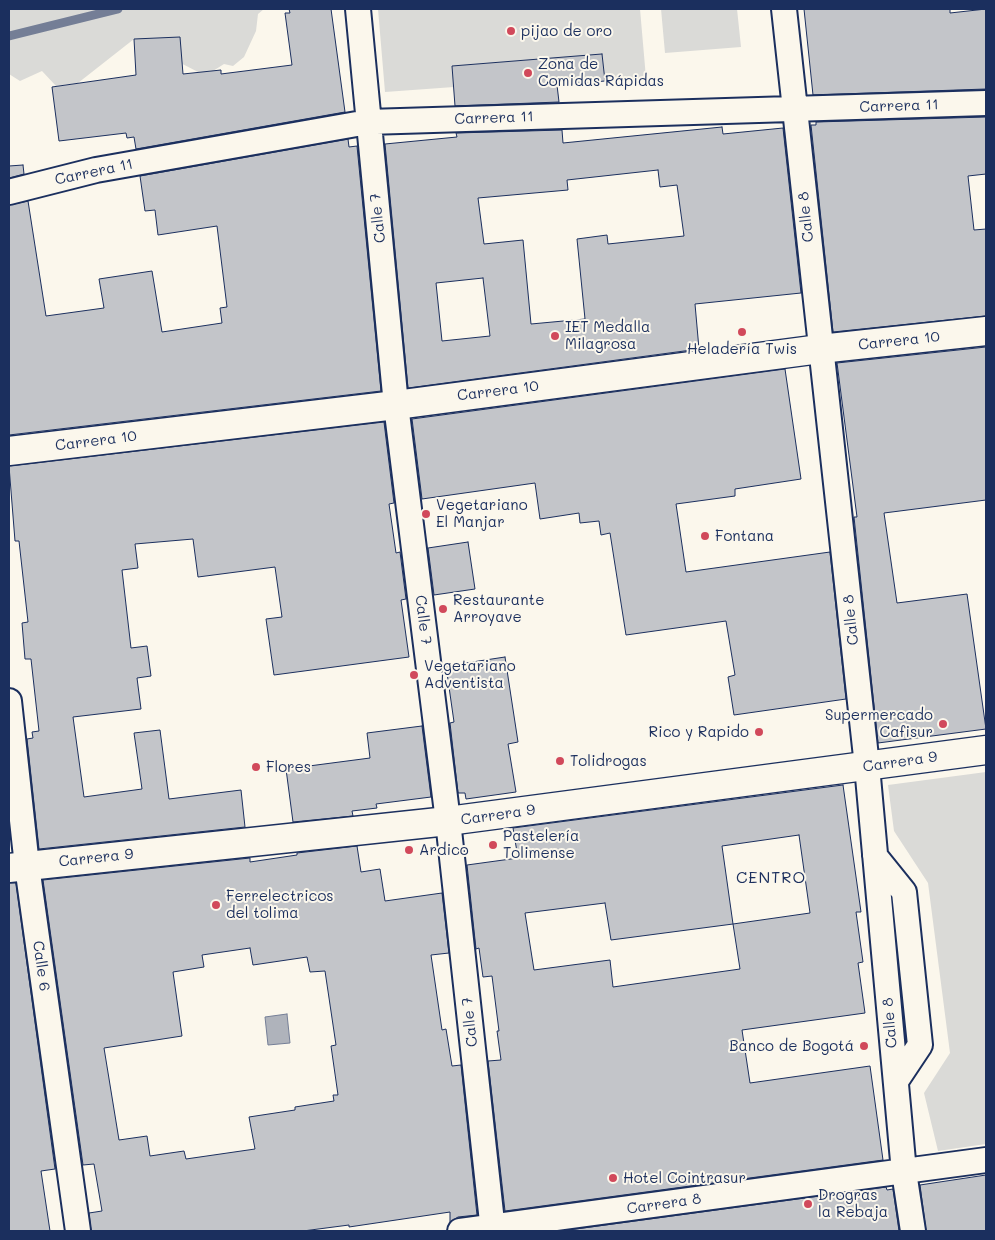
<!DOCTYPE html>
<html>
<head>
<meta charset="utf-8">
<style>
	body { margin:0 }
	#map { position:relative; width:995px; height:1240px; overflow:hidden; background:#fbf7ec; font-family:Mali,sans-serif }
	canvas { display:block }
	.frame { position:absolute; inset:0; border:10px solid #1b2f5e; pointer-events:none }
</style>
</head>
<body>
<div id="map">
<canvas width="995" height="1240"></canvas>
<div class="frame"></div>
</div>
<script>
const c = document.querySelector('canvas').getContext('2d');
c.lineJoin = 'round';
function fill(path, color) { c.fillStyle = color; c.fill(path, 'evenodd'); }
const poly = rows => new Path2D(rows.map(r => 'M' + r).join(''));
function strokePath(path, color, width, dash) { c.strokeStyle = color; c.lineWidth = width; c.lineCap = dash ? 'butt' : 'round'; c.setLineDash(dash || []); c.stroke(path); }
function write(font, color, halo, rows, align = 'center') {
  c.font = font + ' Mali,sans-serif'; c.lineWidth = 4; c.setLineDash([]); c.textBaseline = 'middle'; c.strokeStyle = halo; c.fillStyle = color; for (const [text, x, y, turn = 0] of rows) {
    c.save(); c.translate(x, y); c.rotate((+turn || 0) * Math.PI / 180); c.textAlign = isNaN(turn) ? turn : align; if (halo) c.strokeText(text, 0, 0); c.fillText(text, 0, 0); c.restore();
  }
}
const green = poly([
	[9,9,264,9,258,14,256,31,244,57,233,66,224,64,213,71,200,73,134,39,78,83,56,86,42,71,20,81,9,74],
	[378,9,640,9,646,78,605,81,602,54,452,66,454,87,385,92],
	[661,9,737,9,741,47,665,53],
	[986,772,986,1144,938,1151,924,1093,950,1053,928,883,894,831,888,785]
]);
const water = poly([
	[287,1014,290,1043,268,1045,265,1017,287,1014]
]);
const stream = poly([
	[9,36,118,9]
]);
const building = poly([
	[289,9,331,9,345,112,136,149,134,137,127,138,126,133,59,141,52,87,136,75,134,39,180,37,183,74,221,70,221,74,292,65,285,13,290,13,289,9],
	[804,9,950,9,950,13,986,9,986,89,813,95,804,9],
	[602,54,605,81,557,85,559,102,455,106,452,66,602,54],
	[986,117,986,174,968,176,974,230,986,229,986,316,833,332,811,125,816,125,816,122,986,117],
	[722,127,723,134,783,128,801,293,695,304,699,349,408,388,385,144,457,137,456,133,562,130,563,143,722,127],
	[658,170,660,187,677,185,684,236,608,244,607,235,577,239,585,319,531,324,523,240,484,244,478,198,568,190,567,180,658,170],
	[483,278,490,336,442,341,436,283,483,278],
	[348,139,349,147,357,146,381,391,9,435,9,205,28,201,46,316,104,308,99,279,152,271,162,332,222,323,220,308,227,307,217,226,158,235,155,210,145,211,140,176,348,139],
	[23,165,24,174,9,178,9,166,23,165],
	[986,347,986,500,884,513,897,603,967,594,986,729,878,743,854,517,857,517,837,363,986,347],
	[785,369,801,479,735,489,735,496,676,504,686,572,830,552,846,699,734,715,728,677,735,675,726,621,626,635,610,533,601,535,599,521,580,523,579,513,540,519,535,483,422,499,412,419,785,369],
	[384,422,394,503,389,504,396,553,400,552,406,599,401,600,409,657,274,675,266,619,282,617,275,567,198,577,193,539,135,544,138,568,122,570,131,648,147,646,151,676,137,678,141,709,73,717,84,797,142,789,134,733,160,730,169,799,241,790,245,827,39,849,27,739,33,738,32,732,39,731,31,659,25,659,22,623,28,622,19,541,15,541,9,466,384,422],
	[468,542,475,589,434,595,428,548,468,542],
	[505,657,518,742,508,744,516,792,466,799,465,793,458,793,450,723,454,722,446,666,505,657],
	[422,726,431,797,376,804,377,808,352,811,353,816,293,822,286,769,370,758,367,733,422,726],
	[843,785,861,912,856,912,863,962,858,963,865,1013,742,1030,750,1083,870,1066,883,1160,505,1211,488,1061,501,1060,497,1031,499,1031,492,976,483,977,479,948,476,949,467,865,518,858,513,828,843,785],
	[799,835,810,913,733,924,722,846,799,835],
	[605,903,611,940,733,924,740,969,613,987,610,960,534,970,525,913,605,903],
	[357,846,361,872,380,869,385,901,442,893,449,953,431,955,442,1030,446,1029,452,1066,461,1065,477,1215,458,1217,450,1222,450,1212,349,1227,349,1225,303,1231,91,1231,89,1213,102,1211,94,1164,83,1165,43,880,250,858,250,862,297,855,297,853,357,846],
	[250,948,253,965,307,957,310,972,325,971,336,1045,331,1046,338,1095,333,1095,334,1101,295,1107,295,1110,249,1117,255,1149,186,1159,184,1151,150,1156,147,1136,119,1140,104,1048,182,1036,173,972,204,967,202,955,250,948],
	[9,883,16,883,55,1169,41,1171,50,1231,9,1231,9,883],
	[986,1175,986,1231,926,1231,920,1185,986,1175],
	[886,1187,887,1190,893,1189,899,1231,561,1231,886,1187]
]);
const minor = poly([
	[358,9,396,405,448,821,493,1231],
	[784,9,867,766,904,1172,913,1231],
	[9,192,96,170,368,122,986,103],
	[9,701,27,866,78,1231],
	[875,856,904,892,920,1045,896,1081],
	[460,1231,986,1160]
]);
const secondary = poly([
	[9,451,396,405,820,349,986,331],
	[9,868,448,821,986,750]
]);
const markers = [
	[511,31,5,"#d1495b"],
	[528,73,5,"#d1495b"],
	[742,332,5,"#d1495b"],
	[555,336,5,"#d1495b"],
	[426,514,5,"#d1495b"],
	[705,536,5,"#d1495b"],
	[443,609,5,"#d1495b"],
	[414,675,5,"#d1495b"],
	[943,724,5,"#d1495b"],
	[759,732,5,"#d1495b"],
	[560,761,5,"#d1495b"],
	[256,767,5,"#d1495b"],
	[493,845,5,"#d1495b"],
	[409,850,5,"#d1495b"],
	[216,905,5,"#d1495b"],
	[864,1046,5,"#d1495b"],
	[613,1178,5,"#d1495b"],
	[808,1204,5,"#d1495b"]
];
const poiNames = [
	["pijao de oro",521,31],
	["Zona de",538,64],
	["Comidas Rápidas",538,81],
	["IET Medalla",565,327],
	["Milagrosa",565,344],
	["Heladería Twis",742,349,"center"],
	["Vegetariano",436,505],
	["El Manjar",436,522],
	["Fontana",715,536],
	["Restaurante",453,600],
	["Arroyave",453,617],
	["Vegetariano",424,666],
	["Adventista",424,683],
	["Supermercado",933,715,"right"],
	["Cafisur",933,732,"right"],
	["Rico y Rapido",749,732,"right"],
	["Tolidrogas",570,761],
	["Flores",266,767],
	["Pastelería",503,836],
	["Tolimense",503,853],
	["Ardico",419,850],
	["Ferrelectricos",226,896],
	["del tolima",226,913],
	["Banco de Bogotá",854,1046,"right"],
	["Hotel Cointrasur",623,1178],
	["Drogras",818,1195],
	["la Rebaja",818,1212]
];
const streetNames = [
	["Carrera 11",899,106,-2],
	["Carrera 11",494,118,-2],
	["Carrera 11",94,172,-12],
	["Calle 8",806,217,-96],
	["Calle 7",378,218,-96],
	["Carrera 10",899,341,-6],
	["Carrera 10",498,391,-7],
	["Carrera 10",96,441,-7],
	["Calle 7",423,620,83],
	["Calle 8",851,620,-96],
	["Carrera 9",900,762,-8],
	["Carrera 9",498,815,-8],
	["Carrera 9",96,858,-6],
	["Calle 6",41,966,82],
	["Calle 7",470,1022,-96],
	["Calle 8",890,1023,-95],
	["Carrera 8",664,1204,-8]
];
const neighbourhoodNames = [
	["CENTRO",771,878]
];
fill(green, '#dadad7');
fill(water, '#afb3bb');
strokePath(water, '#747e96', 1);
strokePath(stream, '#747e96', 9);
fill(building, '#c3c5c9');
strokePath(building, '#1b2f5e', 1);
strokePath(minor, '#1b2f5e', 28);
strokePath(secondary, '#1b2f5e', 31);
strokePath(minor, '#fbf7ec', 24);
strokePath(secondary, '#fbf7ec', 28);
for (const [x, y, r, color] of markers) { const dot = new Path2D(); dot.arc(x, y, r, 0, 2 * Math.PI); c.fillStyle = color; c.fill(dot); strokePath(dot, '#fbf7ec', 2); }
write('15px', '#1b2f5e', '#fbf7ec', poiNames, 'left');
write('15px', '#1b2f5e', '#fbf7ec', streetNames);
c.letterSpacing = '1px';
write('16px', '#1b2f5e', '#fbf7ec', neighbourhoodNames);
c.letterSpacing = '0px';
</script>
</body>
</html>
